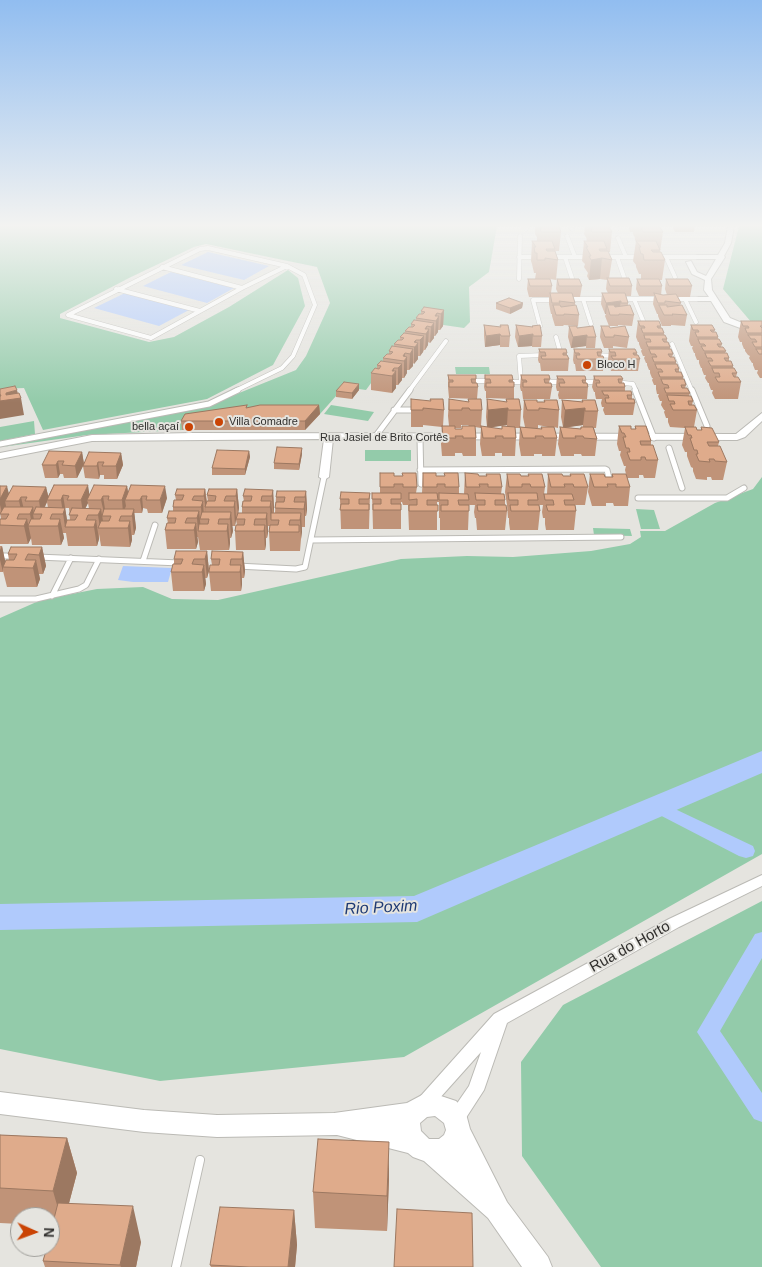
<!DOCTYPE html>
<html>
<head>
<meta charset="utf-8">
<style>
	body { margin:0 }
	#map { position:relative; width:762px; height:1267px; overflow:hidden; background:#e5e4df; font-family:Helvetica,sans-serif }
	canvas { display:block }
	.north { position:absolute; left:10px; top:1207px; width:50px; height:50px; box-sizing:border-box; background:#e5e4df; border:1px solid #9d9c98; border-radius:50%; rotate:92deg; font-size:14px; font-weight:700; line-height:20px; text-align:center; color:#31302e }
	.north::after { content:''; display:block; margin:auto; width:18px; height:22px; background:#ca4405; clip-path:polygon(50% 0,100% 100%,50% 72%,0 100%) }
</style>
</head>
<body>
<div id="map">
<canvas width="762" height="1267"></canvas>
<div class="north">N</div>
</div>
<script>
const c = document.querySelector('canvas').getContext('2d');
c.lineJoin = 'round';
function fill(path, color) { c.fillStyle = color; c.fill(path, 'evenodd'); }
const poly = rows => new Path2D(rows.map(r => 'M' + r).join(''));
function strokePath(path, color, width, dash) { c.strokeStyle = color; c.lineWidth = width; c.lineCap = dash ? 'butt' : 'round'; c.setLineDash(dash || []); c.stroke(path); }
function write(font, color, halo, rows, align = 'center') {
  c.font = font + ' Helvetica,sans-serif'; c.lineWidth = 4; c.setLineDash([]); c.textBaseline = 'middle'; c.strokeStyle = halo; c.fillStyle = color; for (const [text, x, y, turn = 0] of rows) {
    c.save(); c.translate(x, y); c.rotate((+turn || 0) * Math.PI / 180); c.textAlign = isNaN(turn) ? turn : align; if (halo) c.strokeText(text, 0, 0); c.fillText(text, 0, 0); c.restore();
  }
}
const green = poly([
	[0,226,497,226,489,272,469,287,470,322,464,328,416,321,366,390,344,387,320,414,261,414,187,423,182,430,87,435,2,447,207,406,296,370,306,356,330,303,317,267,206,244,194,247,129,278,60,314,60,318,149,342,174,337,229,307,288,270,298,278,305,306,273,365,207,399,43,430,24,388,0,389],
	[739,226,762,226,762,326,752,323,723,289],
	[455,367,489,367,490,374,456,374],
	[331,405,374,412,368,421,324,414],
	[34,421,35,434,0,441,0,427],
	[365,450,411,450,411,461,365,461],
	[762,477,762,854,404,1057,160,1081,0,1049,0,618,41,600,97,589,143,587,172,599,218,600,401,559,467,556,513,557,591,551,630,544,641,537,640,531,665,531,715,503,753,489],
	[636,509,654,510,660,529,641,529],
	[593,528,630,529,632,536,594,535],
	[762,901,762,1267,601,1267,522,1156,521,1062,563,1005]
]);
const water = poly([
	[208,252,269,266,244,280,181,265],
	[171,272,234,288,207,303,143,286],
	[125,293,189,310,159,326,94,308],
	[123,566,172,568,168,582,133,582,118,580]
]);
const canal = poly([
	[656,800,753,846,755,851,753,856,746,858,739,856,650,810,647,806,650,802,656,800],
	[762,932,762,958,720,1031,762,1093,762,1122,754,1119,697,1032,755,934,762,932]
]);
const river = poly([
	[762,751,762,773,417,922,0,930,0,904,414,896,762,751]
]);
const laneFar2 = poly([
	[525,226,526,229],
	[570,226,572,229],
	[616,226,617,229],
	[567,236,575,257],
	[618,238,626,257],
	[208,248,287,266,242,288,151,338,68,315,200,249,208,248],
	[519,257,537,257],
	[549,257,590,257],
	[565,257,572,278],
	[604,257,640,257],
	[617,257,624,277],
	[657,257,697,257],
	[666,257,675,277],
	[162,267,242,288],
	[519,279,520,236],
	[116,289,200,311],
	[566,299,609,299],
	[583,299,591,324],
	[621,299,659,299],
	[634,299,644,323],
	[671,299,699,299],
	[685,299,696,322],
	[540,326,533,300,557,300],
	[556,337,561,355],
	[672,344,692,391],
	[594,355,614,356],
	[470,381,491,381],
	[508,382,528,382],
	[521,382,519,356,544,355],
	[543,382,563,382],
	[580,382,601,382],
	[615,382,633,384,636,391],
	[235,391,282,368,293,356,315,305,304,275,287,266],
	[409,391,446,341]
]);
const laneFar1 = poly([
	[635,390,654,438],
	[692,390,707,426],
	[394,410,417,410],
	[375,437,410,390],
	[420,438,421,484,428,485],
	[0,444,209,404,238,390],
	[669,448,682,488],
	[420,470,605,469,607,470,610,482],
	[638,498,727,498,744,488],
	[312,540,621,537],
	[0,556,15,556],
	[37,557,180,563],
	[143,561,155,525],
	[237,566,296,569,305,567,324,477],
	[52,596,71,558],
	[0,599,36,599,79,589,86,585,99,559]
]);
const lane = poly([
	[176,1267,200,1160]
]);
const street = poly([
	[728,226,734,226,731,243,724,256,725,257,711,279,712,290,730,318,762,331,762,336,724,322,711,301,699,301,695,299,699,297,709,297,704,290,705,280,692,274,686,262,691,261,697,272,706,276,716,259,697,259,694,257,697,255,718,255,725,243,728,226],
	[762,413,762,421,745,437,737,440,333,439,329,477,324,480,319,477,324,439,92,441,0,459,0,453,92,435,193,433,736,434,762,413],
	[762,875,762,886,679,927,507,1023,484,1090,462,1124,456,1126,450,1124,447,1118,469,1086,481,1052,430,1109,424,1112,418,1109,416,1104,418,1099,494,1014,669,919,762,875]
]);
const secondary = poly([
	[0,1092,144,1110,217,1115,334,1113,407,1103,422,1095,435,1094,456,1101,465,1110,470,1129,507,1202,548,1257,552,1267,522,1267,488,1218,424,1161,413,1157,408,1153,337,1135,217,1137,144,1132,0,1114,0,1092],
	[435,1116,444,1123,446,1130,444,1135,439,1139,429,1139,421,1131,420,1123,427,1117,435,1116]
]);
const wall = poly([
	[535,226,560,226,561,232,559,251,555,251,558,260,556,280,550,279,552,286,551,293,558,293,556,289,557,279,582,286,580,297,573,297,575,303,575,305,579,315,578,326,564,325,563,326,555,326,552,316,552,314,551,314,549,304,549,297,529,297,527,289,528,279,535,279,536,273,534,273,532,264,531,261,532,241,537,241,537,237,535,234],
	[583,226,609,226,612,232,610,252,608,252,612,260,609,278,632,286,631,296,626,296,628,303,628,306,634,315,632,326,618,325,618,326,609,326,605,316,606,314,605,314,601,304,602,293,608,293,606,289,607,280,600,279,589,280,587,276,588,273,584,267,585,264,582,261,584,241,587,241,586,237,584,234,585,226],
	[629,226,659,226,663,232,660,252,665,260,662,280,659,280,662,286,661,295,667,295,665,289,666,279,692,286,690,297,678,297,681,303,680,306,687,315,685,326,671,325,671,326,662,326,658,316,658,314,657,314,653,304,654,296,639,296,636,289,637,279,641,279,641,274,639,274,636,267,636,265,633,261,636,241,635,240,635,238,633,234,633,232,630,232,629,228],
	[673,226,695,226,694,232,675,232,673,228],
	[496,303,523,303,522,308,510,314,496,309],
	[444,310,443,326,440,330,438,330,438,332,435,336,434,336,434,338,430,343,428,342,428,345,425,350,424,350,423,352,420,356,418,356,418,359,414,364,413,363,413,366,409,370,407,370,407,373,404,378,402,378,402,380,398,385,396,385,396,388,392,393,371,390,371,373,377,369,377,365,383,361,383,358,389,354,389,351,394,347,394,344,400,340,400,337,405,333,405,331,411,327,411,324,416,320,416,318,421,314,421,311],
	[638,321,661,326,661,328,664,333,664,335,667,339,667,342,670,347,670,349,673,354,672,357,676,362,676,364,679,369,679,372,683,377,683,379,686,385,685,388,690,393,689,396,693,401,692,405,697,410,694,427,697,430,701,430,701,427,719,442,718,446,727,462,723,480,712,480,711,477,707,477,707,480,696,479,693,471,693,468,691,467,687,456,687,452,685,452,682,445,685,428,670,427,668,422,668,418,666,418,664,412,665,410,664,410,661,405,662,401,660,401,658,396,659,394,657,394,656,389,656,385,654,385,652,380,653,378,652,378,650,373,650,370,649,370,647,365,647,363,646,363,644,358,645,356,643,356,641,351,642,349,641,349,639,344,639,342,638,342,636,337],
	[741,321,762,322,762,378,760,378,757,373,758,370,755,370,753,365,753,363,752,363,749,358,750,356,748,355,745,351,745,349,744,349,742,344,742,342,740,342,738,337],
	[484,325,510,336,509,347,500,347,500,345,485,347,484,336],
	[516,325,532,327,532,326,542,336,541,347,532,347,532,346,518,347,515,337],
	[691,325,715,330,714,332,718,337,718,339,722,344,721,347,726,351,725,353,729,358,729,361,733,366,733,368,737,373,736,377,741,382,738,399,715,399,712,393,713,390,711,390,709,385,709,383,708,383,705,378,706,375,704,375,702,370,702,368,701,368,699,363,699,360,697,360,695,355,695,353,694,353,692,348,693,346,691,346,689,341],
	[569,326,577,328,596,337,595,348,586,348,586,346,571,348,568,337],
	[601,326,629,337,627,348,613,346,613,348,604,348,600,337],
	[539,349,567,353,567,355,569,359,568,371,541,371,540,363,539,363,538,360],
	[574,349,602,352,601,356,604,359,603,371,576,371,575,364,574,364,573,360],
	[609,349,637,353,637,355,640,359,638,371,611,371,610,367,610,364,609,364,608,360],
	[448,375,476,379,476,383,478,387,477,399,449,398,448,387],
	[485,375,513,380,513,382,514,387,514,399,486,398,486,391,485,391,484,387],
	[521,375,550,379,549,383,552,387,550,399,523,399,522,391,521,391,520,387],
	[557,376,586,380,586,383,588,387,587,399,559,399,558,395,559,391,557,391,556,387],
	[594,376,623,379,622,383,625,387,625,391,632,395,632,399,635,403,633,415,605,415,603,410,604,407,602,407,601,403,602,399,596,399,595,394,595,392,594,392,592,387],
	[359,384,359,390,352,399,336,397,336,391],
	[411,399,444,410,443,426,449,426,448,416,449,399,482,410,481,426,487,427,486,417,487,399,521,410,520,428,515,428,516,438,515,456,502,456,502,453,495,453,495,456,482,456,480,444,481,428,475,427,476,438,476,456,463,456,462,453,455,453,455,456,442,456,441,444,442,427,423,425,423,427,411,427],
	[461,425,468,425,469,426,462,429,455,429,455,428,461,428],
	[507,425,507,426,502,429,489,427],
	[524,400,537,402,544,402,544,400,559,410,558,428,554,427,557,438,555,456,542,456,542,454,534,454,534,456,521,456,519,444,520,427,525,427,523,417],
	[538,425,548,427,541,427,541,429,530,428,538,428],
	[562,400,582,402,582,400,598,411,596,428,594,428,597,439,595,456,582,456,581,454,574,454,574,456,561,456,558,444,560,427,563,427,561,417],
	[583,425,583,427,581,427,580,429,566,427],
	[319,405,320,414,305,430,182,430,181,421,247,408],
	[619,426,631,429,635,429,635,426,651,441,651,445,658,460,655,478,644,478,643,475,639,475,639,478,627,478,625,470,626,466,624,466,620,455,621,451,619,451,617,444],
	[249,451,250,457,245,475,212,475,212,468],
	[82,452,84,464,121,453,123,465,117,479,104,479,104,475,100,475,99,479,85,478,83,466,77,478,64,478,63,474,60,474,58,478,45,478,42,465],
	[302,454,299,470,274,469,274,463],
	[380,473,394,476,417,487,416,493,422,493,423,473,436,476,459,487,459,494,464,494,465,473,479,476,486,476,486,474,502,487,501,494,505,500,505,505,507,511,505,530,477,530,476,518,475,518,474,512,475,505,469,505,468,530,440,530,440,518,439,518,439,502,437,502,437,530,409,530,408,505,403,505,402,502,401,502,401,529,373,529,372,493,380,493],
	[507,474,521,476,528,476,528,474,545,487,544,494,547,494,548,474,563,476,570,476,570,474,588,487,585,505,575,505,576,511,574,530,546,530,545,524,545,518,543,518,542,512,543,505,539,505,540,511,538,530,510,530,509,523,509,518,508,518,507,505,505,492],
	[590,474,605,477,612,477,612,474,630,487,628,506,614,506,613,503,606,503,606,506,592,506,588,492],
	[54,485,89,495,127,486,128,492,167,498,162,513,148,513,147,509,143,508,142,513,134,513,136,528,134,535,132,535,132,540,130,547,101,546,99,534,99,539,97,546,68,546,66,533,63,533,64,538,61,545,32,545,31,538,28,544,0,544,0,519,1,519,0,513,0,486,9,493,46,487,48,496],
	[47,502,48,508,45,507],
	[88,503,89,509,85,509],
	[65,508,69,508,70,520,67,520],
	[205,489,207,501,208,501,207,495,237,489,239,508,238,513,242,513,242,507,244,501,243,496,273,490,274,508,274,513,275,513,276,497,306,491,307,509,306,516,305,516,305,527,302,527,300,551,270,551,269,532,270,526,268,526,268,532,267,538,266,538,266,544,265,550,236,550,235,531,237,525,236,520,235,526,232,526,233,531,231,538,230,538,230,543,229,550,200,550,198,537,197,537,198,542,196,549,167,549,165,530,168,523,167,518,173,511,173,507,176,500,175,495],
	[370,493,369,529,341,529,340,499],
	[0,546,2,546,5,562,9,560,8,554,42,547,46,566,43,574,39,574,40,579,37,587,7,587,3,571,3,572,0,572],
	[207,551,209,571,207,578,205,578,206,584,204,591,173,591,171,572,174,564,174,559],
	[243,552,245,571,244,578,242,578,242,584,241,591,211,591,209,572,212,565,211,559],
	[0,1135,67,1138,77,1173,69,1203,141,1242,136,1267,45,1267,43,1261,52,1225,50,1225,50,1217,20,1217,20,1224,0,1223],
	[389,1178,387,1231,315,1228,313,1192],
	[294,1210,297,1245,295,1267,211,1267,210,1265]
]);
const shadedWall = poly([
	[602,258,600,279,589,280,591,260],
	[621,301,619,312,607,305,606,314,605,314,606,303],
	[523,303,522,308,510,314,510,308],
	[444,310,443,326,440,330,441,314],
	[437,313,436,320,439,316,438,332,435,336,436,321,435,316],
	[434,323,434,338,430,343,431,327],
	[427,326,426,332,429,329,428,345,425,350,426,334,425,329],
	[500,334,500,345,485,347,486,336],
	[533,334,532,346,518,347,519,336],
	[587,335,586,346,571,348,573,337],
	[424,336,423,352,420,356,420,340],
	[416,340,416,346,418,343,418,359,414,364,414,342],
	[413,349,413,366,409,370,410,354],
	[405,353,405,360,407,357,407,373,404,378,404,361,403,356],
	[402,364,402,380,398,385,398,368],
	[394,368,394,374,396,371,396,388,392,393,392,371],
	[359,384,359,390,352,399,352,393],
	[17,390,19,398,21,398,24,415,0,419,0,394],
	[319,405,320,414,305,430,305,421],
	[508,408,507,425,487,428,488,410],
	[585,408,583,425,563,428,565,410],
	[302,448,302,454,299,470,299,464],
	[249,451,250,457,245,475,245,469],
	[82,452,84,464,77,478,75,466],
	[121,453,123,465,117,479,116,466],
	[58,461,60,474,58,478,56,465],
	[98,462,100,475,99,479,97,466],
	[88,485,90,498,87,500,88,503,83,513,81,500],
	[7,486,10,498,5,501,6,506,2,513,0,505,0,499],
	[127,486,129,498,125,500,126,506,123,513,122,500],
	[165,486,167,498,162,513,160,500],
	[46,487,49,499,47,500,47,502,41,514,39,501],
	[205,489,207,507,205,507,206,514,204,496],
	[237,489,239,508,238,514,236,496],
	[273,490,274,508,273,514,272,496],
	[306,491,307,509,306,516,305,497],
	[63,495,68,526,65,527,61,500],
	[103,496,105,509,104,513,101,500],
	[142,496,143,508,142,513,140,500],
	[21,497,24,510,22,514,19,501],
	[203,501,204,519,202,519,201,507],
	[235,501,236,519,235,526,234,507],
	[271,501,273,519,271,520,270,507],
	[305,502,305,527,304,509],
	[33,507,34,514,33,514,35,526,32,526,30,514],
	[101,509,104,527,100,528,98,515],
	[134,509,136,528,134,535,132,516],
	[199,511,201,530,198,531,197,518],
	[231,512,233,531,231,538,230,519],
	[267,513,268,532,267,538,266,519],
	[301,513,302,532,301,539,300,520],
	[27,519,31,538,28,544,24,526],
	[60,519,64,538,61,545,58,526],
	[96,520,99,539,97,546,94,527],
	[130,521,132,540,130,547,128,528],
	[196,523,198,542,196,549,194,530],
	[228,524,230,543,229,550,227,531],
	[265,525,266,544,265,550,264,531],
	[2,546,6,565,3,567,3,572,0,560,0,550],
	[42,547,46,566,43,574,39,555],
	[207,551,209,571,207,578,205,559],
	[243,552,245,571,244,578,242,559],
	[36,560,40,579,37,587,33,568],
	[204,565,206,584,204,591,202,572],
	[241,565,242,584,241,591,240,572],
	[67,1138,77,1173,63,1226,53,1191],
	[389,1142,389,1178,387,1231,387,1196],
	[133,1206,141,1242,136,1267,121,1267,120,1265],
	[294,1210,297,1245,295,1267,288,1267]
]);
const building = poly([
	[541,226,559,226,561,232,541,232,540,228,542,228,541,226],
	[591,226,609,226,612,232,592,232,591,228,593,228,591,226],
	[641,226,659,226,663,232,643,232,641,228,643,228,641,226],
	[532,241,552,241,555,249,546,249,547,251,555,251,558,260,545,258,545,260,537,260,537,253,535,253,534,247,536,247,532,241],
	[584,241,604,241,607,249,599,249,600,251,608,251,612,260,602,258,591,260,589,256,591,256,586,247,588,247,584,241],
	[636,241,656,241,660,250,651,250,653,252,661,252,665,260,644,260,643,254,641,254,639,247,641,247,636,241],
	[607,278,629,278,632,286,610,286,607,278],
	[528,279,550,279,552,286,530,286,528,279],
	[557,279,579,279,582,286,559,286,557,279],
	[637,279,659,279,662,286,640,286,637,279],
	[666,279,688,279,692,286,669,286,666,279],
	[550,293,572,293,575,303,559,301,560,303,552,303,550,293],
	[602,293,625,293,628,303,621,303,621,301,606,303,602,293],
	[654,293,663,295,676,294,681,303,665,301,665,303,658,303,654,293],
	[509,298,523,303,510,308,496,303,509,298],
	[553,305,560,305,561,307,576,305,579,315,564,314,564,315,556,315,553,305],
	[607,305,614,305,615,307,630,305,634,315,619,314,619,315,610,315,607,305],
	[659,305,667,305,667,307,682,305,687,315,672,314,673,315,664,315,659,305],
	[424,307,444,310,441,314,437,313,435,316,439,316,436,321,416,318,419,314,423,314,425,312,421,311,424,307],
	[414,320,434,323,431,327,427,326,425,329,429,329,426,334,405,331,409,327,413,327,415,325,411,324,414,320],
	[638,321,659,321,661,326,657,326,658,328,662,328,664,333,643,333,641,328,645,328,644,326,640,326,638,321],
	[741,321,762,321,762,326,760,326,762,328,762,333,747,333,745,328,749,328,748,326,743,326,741,321],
	[484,325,501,327,500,325,508,325,510,336,501,336,500,334,486,336,484,325],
	[516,325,533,327,532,326,540,325,542,336,533,336,533,334,519,336,516,325],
	[691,325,712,325,715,330,710,330,712,332,716,332,718,337,697,337,695,332,699,332,698,330,693,330,691,325],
	[569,326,577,326,577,328,593,326,596,337,587,337,587,335,573,337,569,326],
	[601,326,609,326,610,328,625,326,629,337,614,335,614,337,605,337,601,326],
	[404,333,424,336,420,340,416,340,414,342,418,343,415,347,394,344,398,340,402,340,404,338,400,337,404,333],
	[644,335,665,335,667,339,662,339,664,342,668,342,670,347,648,347,646,342,651,342,650,339,645,339,644,335],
	[748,335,762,335,762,347,755,347,752,342,757,342,755,339,751,339,748,335],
	[698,339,719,339,722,344,717,344,719,347,723,347,726,351,704,351,701,346,706,346,704,344,700,344,698,339],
	[392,346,413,349,410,354,405,353,403,356,407,357,404,361,383,358,387,354,391,354,393,352,389,351,392,346],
	[539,349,566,349,567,353,563,353,563,355,567,355,569,359,542,359,541,356,546,356,545,352,540,352,539,349],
	[574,349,601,349,602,352,597,352,598,356,603,356,604,359,577,359,576,355,580,355,579,353,575,353,574,349],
	[609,349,635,349,637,353,633,353,634,355,638,355,640,359,613,359,611,356,616,356,615,352,610,352,609,349],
	[649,349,671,349,673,354,668,354,670,357,674,357,676,362,654,362,652,357,657,357,655,354,651,354,649,349],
	[756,349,762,349,762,354,759,354,756,349],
	[705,353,727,353,729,358,724,358,726,361,731,361,733,366,711,366,708,361,713,361,711,358,707,358,705,353],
	[381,361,402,364,398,368,394,368,392,371,396,371,392,376,371,373,375,368,379,369,381,366,377,365,381,361],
	[655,364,677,364,679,369,675,369,676,372,681,372,683,377,660,377,658,372,663,372,661,369,657,369,655,364],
	[712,368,734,368,737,373,732,373,734,377,738,377,741,382,718,382,715,377,720,377,719,373,714,373,712,368],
	[448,375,476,375,476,379,471,379,472,383,477,383,478,387,449,387,449,382,453,382,453,380,449,380,448,375],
	[485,375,512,375,513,380,509,380,509,382,514,382,514,387,486,387,486,383,491,383,490,379,485,379,485,375],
	[521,375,549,375,550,379,544,379,545,383,551,383,552,387,523,387,523,382,527,382,526,380,522,380,521,375],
	[557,376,585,376,586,380,582,380,583,383,587,383,588,387,560,387,559,383,565,383,563,379,558,379,557,376],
	[594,376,621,376,623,379,618,379,619,383,624,383,625,387,597,387,596,383,600,383,599,380,595,380,594,376],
	[661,379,684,379,686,385,681,385,682,388,687,388,690,393,666,393,664,388,669,388,668,385,663,384,661,379],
	[344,382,359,384,352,393,336,391,344,382],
	[15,386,17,390,6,393,6,395,19,393,21,398,0,401,0,396,1,396,0,394,0,389,15,386],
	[602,391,631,391,632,395,627,395,628,399,634,399,635,403,606,403,605,398,609,398,608,395,604,395,602,391],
	[667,395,691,396,693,401,688,401,689,405,694,405,697,410,673,410,670,404,675,404,674,401,669,401,667,395],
	[411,399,431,401,430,399,443,399,444,410,423,408,423,410,411,410,411,399],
	[449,399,469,402,468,399,481,399,482,410,470,410,469,408,462,408,462,410,449,410,449,399],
	[487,399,507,402,506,399,519,399,521,410,508,410,508,408,488,410,487,399],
	[524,400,537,400,537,402,545,402,544,400,557,400,559,410,539,408,539,410,527,410,524,400],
	[562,400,583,402,582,400,595,400,598,411,585,411,585,408,565,410,562,400],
	[247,405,246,408,260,405,319,405,305,421,181,421,185,414,247,405],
	[442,426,455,426,455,429,462,429,462,426,475,426,476,438,463,438,463,436,455,436,456,438,443,438,442,426],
	[481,426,502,429,502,426,515,427,516,438,503,438,503,436,495,436,496,438,483,438,481,426],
	[619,426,631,426,631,429,636,429,635,426,646,426,651,441,640,441,641,445,653,445,658,460,646,460,645,457,641,457,641,460,630,460,627,452,630,452,629,448,626,448,623,437,626,437,624,433,622,433,619,426],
	[520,427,542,429,541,427,554,427,557,438,544,438,543,436,535,436,536,438,523,438,520,427],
	[560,427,581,429,581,427,593,427,597,439,584,438,583,436,575,436,576,438,563,438,560,427],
	[685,427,696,427,697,430,702,430,701,427,712,428,719,442,707,442,709,446,720,446,727,462,715,461,714,459,709,459,710,462,699,461,696,454,698,454,697,450,694,450,690,438,692,438,691,435,688,435,685,427],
	[277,447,302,448,299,464,274,463,277,447],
	[217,450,249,451,245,469,212,468,217,450],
	[49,451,82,452,75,466,62,465,64,461,58,461,56,465,42,465,49,451],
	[89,452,121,453,116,466,102,466,104,462,98,462,97,466,83,466,89,452],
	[380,473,394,473,394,476,403,476,402,473,416,473,417,487,403,487,403,484,394,484,394,487,380,487,380,473],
	[423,473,436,473,436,476,445,476,444,473,458,473,459,487,445,487,445,484,437,484,437,487,423,487,423,473],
	[465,473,478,474,479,476,487,476,486,474,500,474,502,487,488,487,488,484,479,484,480,487,466,487,465,473],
	[507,474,520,474,521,476,529,476,528,474,542,474,545,487,531,487,530,484,522,484,522,487,509,487,507,474],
	[548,474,562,474,563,476,571,476,570,474,584,474,588,487,574,487,573,484,564,484,565,487,551,487,548,474],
	[590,474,604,474,605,477,613,477,612,474,626,474,630,487,616,487,616,484,607,484,608,487,594,487,590,474],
	[54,485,88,485,81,500,67,500,69,496,63,495,61,500,47,500,54,485],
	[94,485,127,486,122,500,108,500,109,496,103,496,101,500,87,500,94,485],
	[131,485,165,486,160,500,146,500,147,496,142,496,140,500,125,500,131,485],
	[0,486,7,486,0,499,0,486],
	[13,486,46,487,39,501,25,501,27,497,21,497,19,501,5,501,13,486],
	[177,489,205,489,204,496,194,496,192,500,203,501,201,507,173,507,174,500,182,500,184,495,175,495,177,489],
	[209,489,237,489,236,496,226,496,224,501,235,501,234,507,205,507,207,501,215,501,216,496,207,495,209,489],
	[245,489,273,490,272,496,262,496,261,501,271,501,270,507,242,507,243,501,251,501,252,496,243,496,245,489],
	[277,491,306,491,305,497,295,497,294,502,305,502,304,509,275,508,276,502,284,502,285,497,276,497,277,491],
	[341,492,370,493,369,499,359,499,359,504,369,504,369,510,340,510,341,504,349,504,349,499,340,499,341,492],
	[372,493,401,493,401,499,391,499,391,504,401,504,401,510,373,510,373,504,381,504,381,499,372,499,372,493],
	[409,493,437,493,438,500,427,500,427,505,438,505,438,511,409,511,409,505,417,505,417,499,409,500,409,493],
	[439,493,468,494,469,500,458,500,459,505,469,505,469,511,441,511,441,505,448,505,448,500,439,500,439,493],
	[475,493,504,494,505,500,495,500,495,505,506,505,507,511,478,511,477,505,485,505,485,500,476,500,475,493],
	[508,493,537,493,538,500,528,500,528,505,539,505,540,511,511,511,510,505,518,505,518,500,509,500,508,493],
	[544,494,572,494,574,500,564,500,565,505,575,505,576,511,548,511,546,505,554,505,553,500,545,500,544,494],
	[4,507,33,507,30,514,19,514,17,519,27,519,24,526,0,525,0,519,6,519,9,514,0,514,4,507],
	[36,507,65,508,63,514,52,514,50,519,60,519,58,526,28,526,31,519,40,519,42,514,33,514,36,507],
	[72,508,101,509,98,515,88,515,86,520,96,520,94,527,65,527,67,520,75,520,78,515,69,515,72,508],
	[104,509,134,509,132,516,121,516,119,521,130,521,128,528,98,528,101,521,109,521,111,516,102,516,104,509],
	[169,511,199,511,197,518,187,518,185,523,196,523,194,530,165,530,167,523,175,523,176,518,167,518,169,511],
	[202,512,231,512,230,519,219,519,218,524,228,524,227,531,198,531,199,524,208,524,209,519,200,519,202,512],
	[238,513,267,513,266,519,255,519,254,525,265,525,264,531,235,531,236,525,244,525,245,519,236,519,238,513],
	[271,513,301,513,300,520,290,520,289,525,299,525,299,532,269,532,270,525,278,525,279,520,271,520,271,513],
	[11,547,42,547,39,555,28,554,25,560,36,560,33,568,3,567,6,560,14,560,17,554,8,554,11,547],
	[176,551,207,551,205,559,194,559,192,564,204,565,202,572,171,572,173,564,181,564,183,559,174,559,176,551],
	[212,551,243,552,242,559,231,559,230,565,241,565,240,572,209,572,210,565,219,565,220,559,211,559,212,551],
	[0,1135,67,1138,53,1191,0,1188,0,1135],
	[318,1139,389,1142,387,1196,313,1192,318,1139],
	[58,1203,133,1206,120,1265,43,1261,47,1247,50,1247,50,1234,58,1203],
	[220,1207,294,1210,288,1267,249,1267,210,1265,220,1207],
	[397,1209,472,1213,473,1267,394,1267,397,1209]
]);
const markers = [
	[587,365,5,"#ca4405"],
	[219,422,5,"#ca4405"],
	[189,427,5,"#ca4405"]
];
const farPoinames = [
	["Bloco H",597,365],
	["Villa Comadre",229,422],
	["bella açaí",179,427,"right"]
];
const farStreetnames = [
	["Rua Jasiel de Brito Cortês",384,438]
];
const nearStreetnames = [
	["Rua do Horto",630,947,-29]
];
const nearWaternames = [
	["Rio Poxim",381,908,-3]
];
fill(green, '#93cbaa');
fill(water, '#b0cafc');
fill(canal, '#b0cafc');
fill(river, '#b0cafc');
strokePath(laneFar2, '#bbbab5', 5);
strokePath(laneFar1, '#bbbab5', 7);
strokePath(lane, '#bbbab5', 10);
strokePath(street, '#bbbab5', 2);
strokePath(secondary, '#bbbab5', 2);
strokePath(laneFar2, '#fff', 4);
strokePath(laneFar1, '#fff', 5);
strokePath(lane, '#fff', 8);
fill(street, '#fff');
fill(secondary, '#fff');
fill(wall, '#c09378');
fill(shadedWall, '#9c7861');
fill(building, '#dfab8b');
strokePath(building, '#9c7861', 1);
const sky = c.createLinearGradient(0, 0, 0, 403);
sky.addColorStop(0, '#91bdf0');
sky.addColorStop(0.56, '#f3f3f1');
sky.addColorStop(1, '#f3f3f100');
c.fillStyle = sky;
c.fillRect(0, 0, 762, 403);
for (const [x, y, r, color] of markers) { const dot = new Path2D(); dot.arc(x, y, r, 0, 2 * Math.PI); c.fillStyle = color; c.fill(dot); strokePath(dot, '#e5e4df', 2); }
write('11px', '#31302e', '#e5e4df', farPoinames, 'left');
write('11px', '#31302e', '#e5e4df', farStreetnames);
write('15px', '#31302e', '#e5e4df', nearStreetnames);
write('italic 16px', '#1e3a74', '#e5e4df', nearWaternames);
</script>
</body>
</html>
